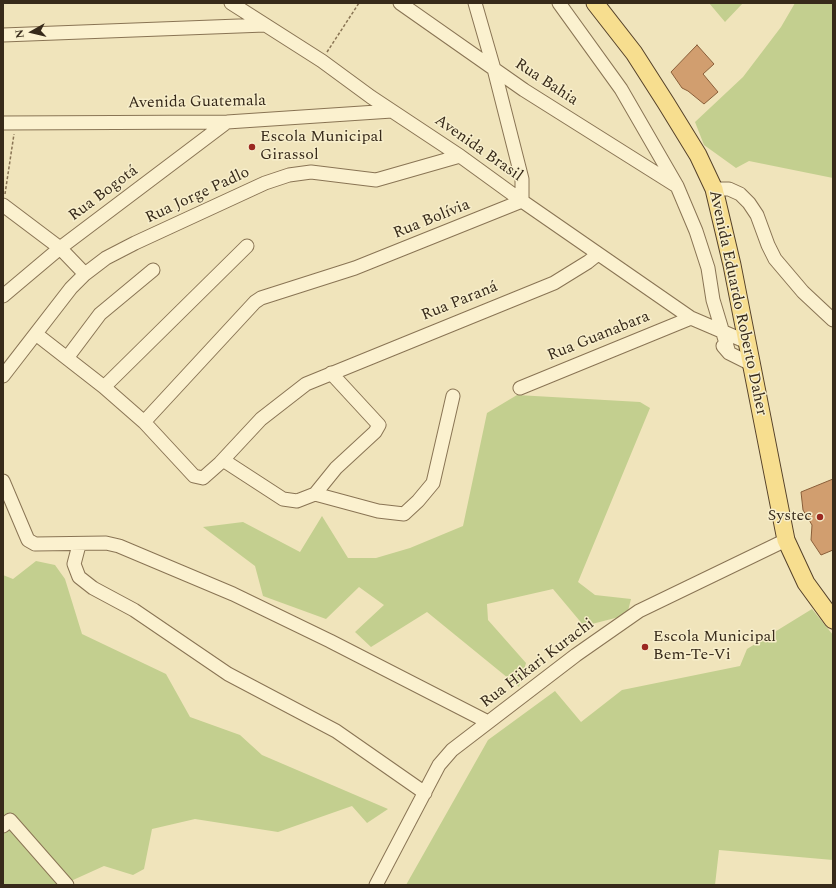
<!DOCTYPE html>
<html>
<head>
<meta charset="utf-8">
<style>
	body { margin:0 }
	#map { position:relative; width:836px; height:888px; overflow:hidden; background:#f0e4bb; font-family:Spectral,serif }
	canvas { display:block }
	.frame { position:absolute; inset:0; border:4px solid #372a1a; pointer-events:none }
	.north { position:absolute; left:12px; top:12px; width:40px; height:40px; -webkit-text-stroke:3px #f7eecb; paint-order:stroke; rotate:262deg; font-size:11px; font-weight:700; line-height:16px; text-align:center; color:#372a1a }
	.north::after { content:''; display:block; margin:auto; width:14px; height:18px; background:#372a1a; clip-path:polygon(50% 0,100% 100%,50% 72%,0 100%) }
</style>
</head>
<body>
<div id="map">
<canvas width="836" height="888"></canvas>
<div class="frame"></div>
<div class="north">N</div>
</div>
<script>
const c = document.querySelector('canvas').getContext('2d');
c.lineJoin = 'round';
function fill(path, color) { c.fillStyle = color; c.fill(path, 'evenodd'); }
const poly = rows => new Path2D(rows.map(r => 'M' + r).join(''));
function strokePath(path, color, width, dash) { c.strokeStyle = color; c.lineWidth = width; c.lineCap = dash ? 'butt' : 'round'; c.setLineDash(dash || []); c.stroke(path); }
function write(font, color, halo, rows, align = 'center') {
  c.font = font + ' Spectral,serif'; c.lineWidth = 3; c.setLineDash([]); c.textBaseline = 'middle'; c.strokeStyle = halo; c.fillStyle = color; for (const [text, x, y, turn = 0] of rows) {
    c.save(); c.translate(x, y); c.rotate((+turn || 0) * Math.PI / 180); c.textAlign = isNaN(turn) ? turn : align; if (halo) c.strokeText(text, 0, 0); c.fillText(text, 0, 0); c.restore();
  }
}
const green = poly([
	[709,3,743,3,725,22],
	[795,3,833,3,833,178,749,161,736,168,704,145,695,122,743,77,781,27],
	[517,395,640,402,650,408,578,582,595,595,631,599,627,615,584,626,553,589,487,604,488,620,526,663,519,687,427,612,371,647,355,632,384,605,359,587,326,619,263,596,255,566,203,527,243,522,300,552,322,516,348,558,376,558,410,548,463,526,487,413],
	[36,561,55,565,65,579,82,634,166,674,190,717,240,735,262,755,388,809,367,823,352,806,278,832,195,819,152,829,144,869,133,875,104,866,62,885,3,885,3,575,13,579],
	[812,609,833,635,833,860,719,850,715,885,406,885,488,740,555,691,581,722,622,690,740,666,747,649]
]);
const building = poly([
	[697,45,714,64,703,74,718,92,704,104,688,91,682,88,671,72,697,45],
	[833,479,833,550,821,555,811,540,812,525,803,510,801,492,833,479]
]);
const path = poly([
	[327,52,359,3],
	[5,194,14,134]
]);
const minor = poly([
	[231,3,322,61,371,97,460,156,522,201,691,318,747,342],
	[400,3,524,90,675,185],
	[559,3,621,89,677,186,696,231,708,268,713,300,729,353],
	[3,35,265,25],
	[3,123,227,122,392,111],
	[714,189,729,189,740,194,749,203,757,215,768,245,775,259,803,292,833,320],
	[3,205,60,248,85,274],
	[3,296,60,248,227,122],
	[36,334,104,387,144,422,194,476,203,478,220,463,261,419,306,384,554,283,588,262,598,254],
	[723,346,729,353,751,364],
	[67,358,100,314,153,270],
	[3,376,71,288,85,274,106,258,135,243,265,183,289,175,311,172,376,180,460,156],
	[104,387,247,246],
	[520,388,691,318],
	[144,422,255,302,261,298,355,268,522,201,522,179,494,69,475,3],
	[223,460,283,499,297,501,315,494,336,468,375,432,379,425,331,373],
	[3,481,25,533,28,540,35,544,106,543,119,546,233,594,330,641,488,722],
	[315,494,378,511,404,514,418,501,433,483,453,396],
	[79,545,74,564,79,577,93,588,134,610,228,674,336,731,425,793],
	[3,826,10,820,67,885],
	[376,885,439,765,452,750,576,655,639,611,786,540]
]);
const major = poly([
	[595,3,634,53,666,103,698,155,714,189,732,265,786,540,806,583,833,620]
]);
const markers = [
	[252,147,4,"#9b2821"],
	[820,517,4,"#9b2821"],
	[645,647,4,"#9b2821"]
];
const streetNames = [
	["Rua Bahia",546,83,33],
	["Avenida Guatemala",197,103,-1],
	["Avenida Brasil",478,149,35],
	["Rua Bogotá",104,194,-37],
	["Rua Jorge Padlo",198,196,-25],
	["Rua Bolívia",432,220,-22],
	["Rua Paraná",460,302,-22],
	["Avenida Eduardo Roberto Daher",737,303,78],
	["Rua Guanabara",599,337,-22],
	["Rua Hikari Kurachi",538,664,-37]
];
const poiNames = [
	["Escola Municipal",260,138],
	["Girassol",260,156],
	["Systec",812,517,"right"],
	["Escola Municipal",653,638],
	["Bem-Te-Vi",653,656]
];
fill(green, '#c3cf8f');
fill(building, '#d19e6f');
strokePath(building, '#895e39', 1);
strokePath(minor, '#897454', 15);
strokePath(major, '#554129', 19);
strokePath(path, '#897454', 1.5, [3, 2]);
strokePath(minor, '#fbf1cf', 13);
strokePath(major, '#f7de8f', 17);
for (const [x, y, r, color] of markers) { const dot = new Path2D(); dot.arc(x, y, r, 0, 2 * Math.PI); c.fillStyle = color; c.fill(dot); strokePath(dot, '#f7eecb', 1.5); }
write('16px', '#372a1a', '#f7eecb', streetNames);
write('16px', '#372a1a', '#f7eecb', poiNames, 'left');
</script>
</body>
</html>
